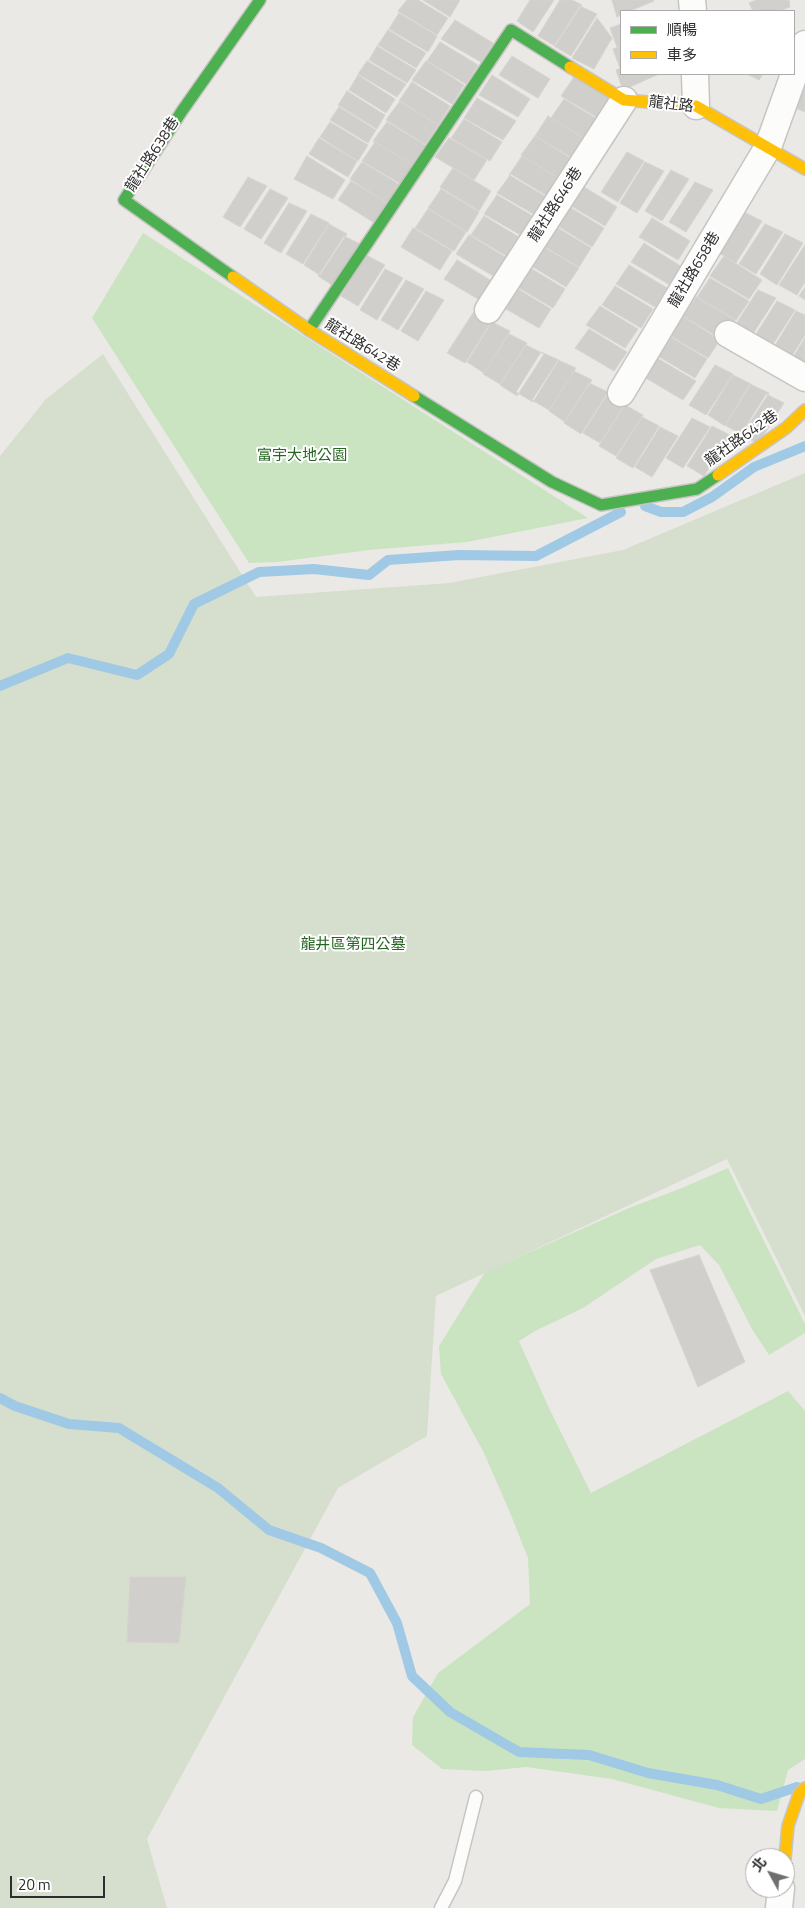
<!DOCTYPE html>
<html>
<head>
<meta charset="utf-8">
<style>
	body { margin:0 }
	#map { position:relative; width:805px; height:1908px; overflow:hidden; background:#ebe9e5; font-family:"Titillium Web","Noto Sans TC",sans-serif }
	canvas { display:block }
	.legend { position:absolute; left:620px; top:10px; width:175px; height:65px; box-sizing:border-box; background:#fff; border:1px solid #ababab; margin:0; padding:6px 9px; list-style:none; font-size:15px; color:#2e2e2e }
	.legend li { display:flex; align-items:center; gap:10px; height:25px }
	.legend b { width:25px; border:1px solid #ababab }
	.north { position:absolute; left:745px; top:1848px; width:50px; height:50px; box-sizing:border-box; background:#fff; border:1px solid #ababab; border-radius:50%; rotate:309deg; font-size:14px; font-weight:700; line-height:20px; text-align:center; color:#2e2e2e }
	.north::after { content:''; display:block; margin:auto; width:18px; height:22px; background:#706f6e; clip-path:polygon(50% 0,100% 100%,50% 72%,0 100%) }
	.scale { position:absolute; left:10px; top:1876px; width:95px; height:22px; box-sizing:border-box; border:2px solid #2e2e2e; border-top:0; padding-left:6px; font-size:15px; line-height:18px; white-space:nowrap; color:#2e2e2e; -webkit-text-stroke:4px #fff; paint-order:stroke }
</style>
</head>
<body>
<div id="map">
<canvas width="805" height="1908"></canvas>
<ul class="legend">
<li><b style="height:6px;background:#4caf50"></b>順暢</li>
<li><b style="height:6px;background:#ffc107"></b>車多</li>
</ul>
<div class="north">北</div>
<div class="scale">20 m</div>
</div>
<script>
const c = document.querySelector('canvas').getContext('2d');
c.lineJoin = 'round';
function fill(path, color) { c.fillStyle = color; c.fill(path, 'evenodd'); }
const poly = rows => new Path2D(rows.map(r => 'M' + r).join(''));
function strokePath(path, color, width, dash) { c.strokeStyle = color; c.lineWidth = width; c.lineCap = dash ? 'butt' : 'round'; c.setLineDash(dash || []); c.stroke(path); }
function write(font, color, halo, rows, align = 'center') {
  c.font = font + ' "Titillium Web","Noto Sans TC",sans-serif'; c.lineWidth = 4; c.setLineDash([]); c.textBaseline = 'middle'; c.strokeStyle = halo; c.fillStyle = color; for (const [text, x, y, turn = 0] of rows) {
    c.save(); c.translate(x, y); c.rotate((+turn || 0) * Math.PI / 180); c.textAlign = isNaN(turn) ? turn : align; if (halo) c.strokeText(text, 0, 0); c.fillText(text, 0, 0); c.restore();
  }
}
const green = poly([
	[143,233,588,518,467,542,369,550,277,562,249,563,92,318],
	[728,1168,805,1324,805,1333,769,1355,752,1329,719,1265,700,1245,656,1259,583,1308,535,1331,519,1341,548,1406,591,1493,788,1391,805,1411,805,1759,788,1770,777,1811,719,1808,612,1779,526,1767,485,1771,442,1769,412,1745,413,1717,438,1673,530,1604,528,1558,511,1515,484,1453,441,1374,439,1346,485,1272,629,1208,682,1188]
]);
const cemetery = poly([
	[103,354,256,597,449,583,623,550,805,473,805,1316,727,1159,436,1296,427,1436,338,1488,147,1839,167,1908,0,1908,0,456,46,399]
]);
const stream = poly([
	[645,506,661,512,683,512,712,497,754,467,805,446],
	[0,686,68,658,137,675,169,654,194,604,259,572,314,569,369,575,388,560,459,555,536,556,621,512],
	[0,1398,15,1406,69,1424,119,1428,218,1488,269,1530,321,1548,370,1573,397,1623,412,1676,450,1712,519,1752,589,1755,648,1773,717,1785,761,1799,797,1787]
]);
const building = poly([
	[407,0,418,0,448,18,437,35,398,11,407,0],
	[423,0,460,0,450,17,423,0],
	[530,0,554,0,533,32,517,21,530,0],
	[560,0,572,0,582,5,555,46,538,36,560,0],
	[612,0,653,0,654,1,630,11,621,11,621,15,617,17,612,0],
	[756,0,789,0,790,7,779,11,753,11,749,3,756,0],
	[580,6,597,14,571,56,554,46,580,6],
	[399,13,437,36,428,52,389,29,399,13],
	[597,18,612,38,594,69,572,58,597,18],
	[455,20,493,43,481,62,441,39,455,20],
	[621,24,621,45,617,47,610,28,621,24],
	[388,30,426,53,416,68,378,45,388,30],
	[440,42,478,65,466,84,427,61,440,42],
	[377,46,416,70,407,83,369,60,377,46],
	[621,46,621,68,620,68,613,49,621,46],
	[512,56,550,79,538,98,499,75,512,56],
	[367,61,406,84,397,97,358,74,367,61],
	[426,61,464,85,452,104,412,80,426,61],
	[621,68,621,74,659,74,623,90,616,70,621,68],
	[747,74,763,74,759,80,747,74],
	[358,75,395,99,386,113,349,90,358,75],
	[492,75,530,99,518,117,479,95,492,75],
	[574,77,612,100,600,119,561,96,574,77],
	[412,82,450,106,438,125,399,101,412,82],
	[805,83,805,112,793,107,805,83],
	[347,91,385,115,377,129,338,105,347,91],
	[477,98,516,121,503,140,464,118,477,98],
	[564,99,602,122,590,142,551,118,564,99],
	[400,101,438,125,425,144,386,120,400,101],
	[339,107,376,130,368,143,330,120,339,107],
	[548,116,586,140,574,159,535,136,548,116],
	[464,119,502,142,490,161,451,138,464,119],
	[330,122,368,145,358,161,320,137,330,122],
	[387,122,425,145,413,165,373,141,387,122],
	[535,136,573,160,560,179,521,155,535,136],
	[319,138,357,161,348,177,309,154,319,138],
	[449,138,487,160,474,180,435,157,449,138],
	[375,142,413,165,401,184,362,161,375,142],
	[627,152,644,161,618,202,601,192,627,152],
	[307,156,345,180,333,199,294,179,307,156],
	[522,156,560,179,548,198,509,175,522,156],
	[362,162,400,185,387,203,350,179,362,162],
	[645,162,664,171,637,213,620,203,645,162],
	[453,168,491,191,479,211,440,187,453,168],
	[671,170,689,179,662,221,645,211,671,170],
	[511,174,549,197,537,216,497,193,511,174],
	[248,177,267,186,240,227,223,217,248,177],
	[351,181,389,204,376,224,338,200,351,181],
	[695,182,713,190,686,232,669,222,695,182],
	[579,184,617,207,605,226,566,203,579,184],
	[270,189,288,198,261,239,244,229,270,189],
	[441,189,479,212,467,232,428,208,441,189],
	[497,195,536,218,524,237,484,214,497,195],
	[289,203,307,211,281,253,264,243,289,203],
	[566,205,604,228,592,247,553,223,566,205],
	[428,209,466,232,454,251,415,228,428,209],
	[744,212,762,221,736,263,719,253,744,212],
	[311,214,329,223,303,264,286,254,311,214],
	[484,216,522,239,510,258,471,235,484,216],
	[652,218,690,241,678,260,639,237,652,218],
	[329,224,347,234,320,275,304,265,329,224],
	[765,224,783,232,756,274,739,264,765,224],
	[553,225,591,248,579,267,540,244,553,225],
	[413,228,452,251,440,270,401,247,413,228],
	[785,234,803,243,777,285,760,274,785,234],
	[469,235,507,258,495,277,456,254,469,235],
	[344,236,362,245,335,287,318,276,344,236],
	[644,243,682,267,670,285,631,262,644,243],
	[540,245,579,268,566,287,528,264,540,245],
	[805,245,805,282,797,295,779,285,805,245],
	[366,255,385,265,358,306,341,296,366,255],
	[724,256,762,280,749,299,710,276,724,256],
	[457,260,495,283,483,302,444,279,457,260],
	[629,265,667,288,655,307,616,284,629,265],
	[527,266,565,289,553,308,514,285,527,266],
	[385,269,403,278,377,320,360,310,385,269],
	[710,278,749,301,736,320,697,297,710,278],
	[406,280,424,289,398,330,381,320,406,280],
	[513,286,551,309,539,328,499,305,513,286],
	[615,286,653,309,641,328,602,305,615,286],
	[805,287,805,300,799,296,805,287],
	[758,290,776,298,749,340,732,330,758,290],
	[426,291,444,300,418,341,401,331,426,291],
	[696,297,735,320,723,340,683,316,696,297],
	[777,301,795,310,768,352,751,342,777,301],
	[600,306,638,329,625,348,586,325,600,306],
	[796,311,805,315,805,335,788,362,771,352,796,311],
	[473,313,491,322,465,363,447,353,473,313],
	[682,316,720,340,708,358,669,335,682,316],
	[492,322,510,331,484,373,467,362,492,322],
	[589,329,627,352,614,371,575,348,589,329],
	[509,334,527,343,500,384,483,374,509,334],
	[669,336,707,359,695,378,656,355,669,336],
	[805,338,805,370,790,362,805,338],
	[526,345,544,354,517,396,500,385,526,345],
	[541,352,559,360,533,402,516,392,541,352],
	[657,358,696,381,683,400,644,377,657,358],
	[558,360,576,368,549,410,532,400,558,360],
	[715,365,733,374,706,415,689,405,715,365],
	[574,371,592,380,565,422,549,411,574,371],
	[733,375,751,384,725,426,708,415,733,375],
	[589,383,608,392,581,434,564,423,589,383],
	[750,384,769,393,742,435,725,425,750,384],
	[609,392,627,401,600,443,583,433,609,392],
	[766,394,784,403,758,444,741,434,766,394],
	[625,405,643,415,616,456,599,446,625,405],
	[642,417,659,426,633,468,616,458,642,417],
	[692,418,710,427,683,468,666,458,692,418],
	[712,426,730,435,704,476,687,466,712,426],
	[660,427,678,436,652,477,635,467,660,427],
	[699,1255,745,1362,698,1387,650,1270,699,1255],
	[130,1577,186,1577,179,1643,127,1642,130,1577]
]);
const lane = poly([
	[441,1908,455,1881,476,1797]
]);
const street = poly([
	[692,0,693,11],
	[695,74,696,106],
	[488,310,624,100],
	[728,334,805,378],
	[621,393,768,147,805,44],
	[779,1908,781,1888]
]);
const fast = poly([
	[233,277,124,200,182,111,260,0],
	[309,330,511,30,570,67],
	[414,396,552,482,601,505,697,489,718,475]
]);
const slow = poly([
	[570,67,624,100,696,106,805,169],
	[233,277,309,330,414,396],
	[718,475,786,428,805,410],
	[785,1858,788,1826,799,1794,805,1788]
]);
const streetNames = [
	["龍社路",671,105,7],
	["龍社路638巷",153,155,-57],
	["龍社路646巷",556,205,-57],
	["龍社路658巷",695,270,-59],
	["龍社路642巷",362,346,32],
	["龍社路642巷",742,439,-35]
];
const parkNames = [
	["富宇大地公園",302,456],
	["龍井區第四公墓",353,945]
];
fill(green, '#cae4c1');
fill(cemetery, '#d6dfcd');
strokePath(stream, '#9fc9e5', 10);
fill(building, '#d0cfcb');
strokePath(building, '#d6d4d1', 1);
strokePath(lane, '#c6c5c4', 15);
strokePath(street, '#c6c5c4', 29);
strokePath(fast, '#c6c5c4', 14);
strokePath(slow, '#c6c5c4', 14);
strokePath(lane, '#fcfcfb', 12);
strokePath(street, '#fcfcfb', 26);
strokePath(fast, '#4caf50', 11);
strokePath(slow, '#ffc107', 11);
write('15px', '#2e2e2e', '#fff', streetNames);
write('15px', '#266622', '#fff', parkNames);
</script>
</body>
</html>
